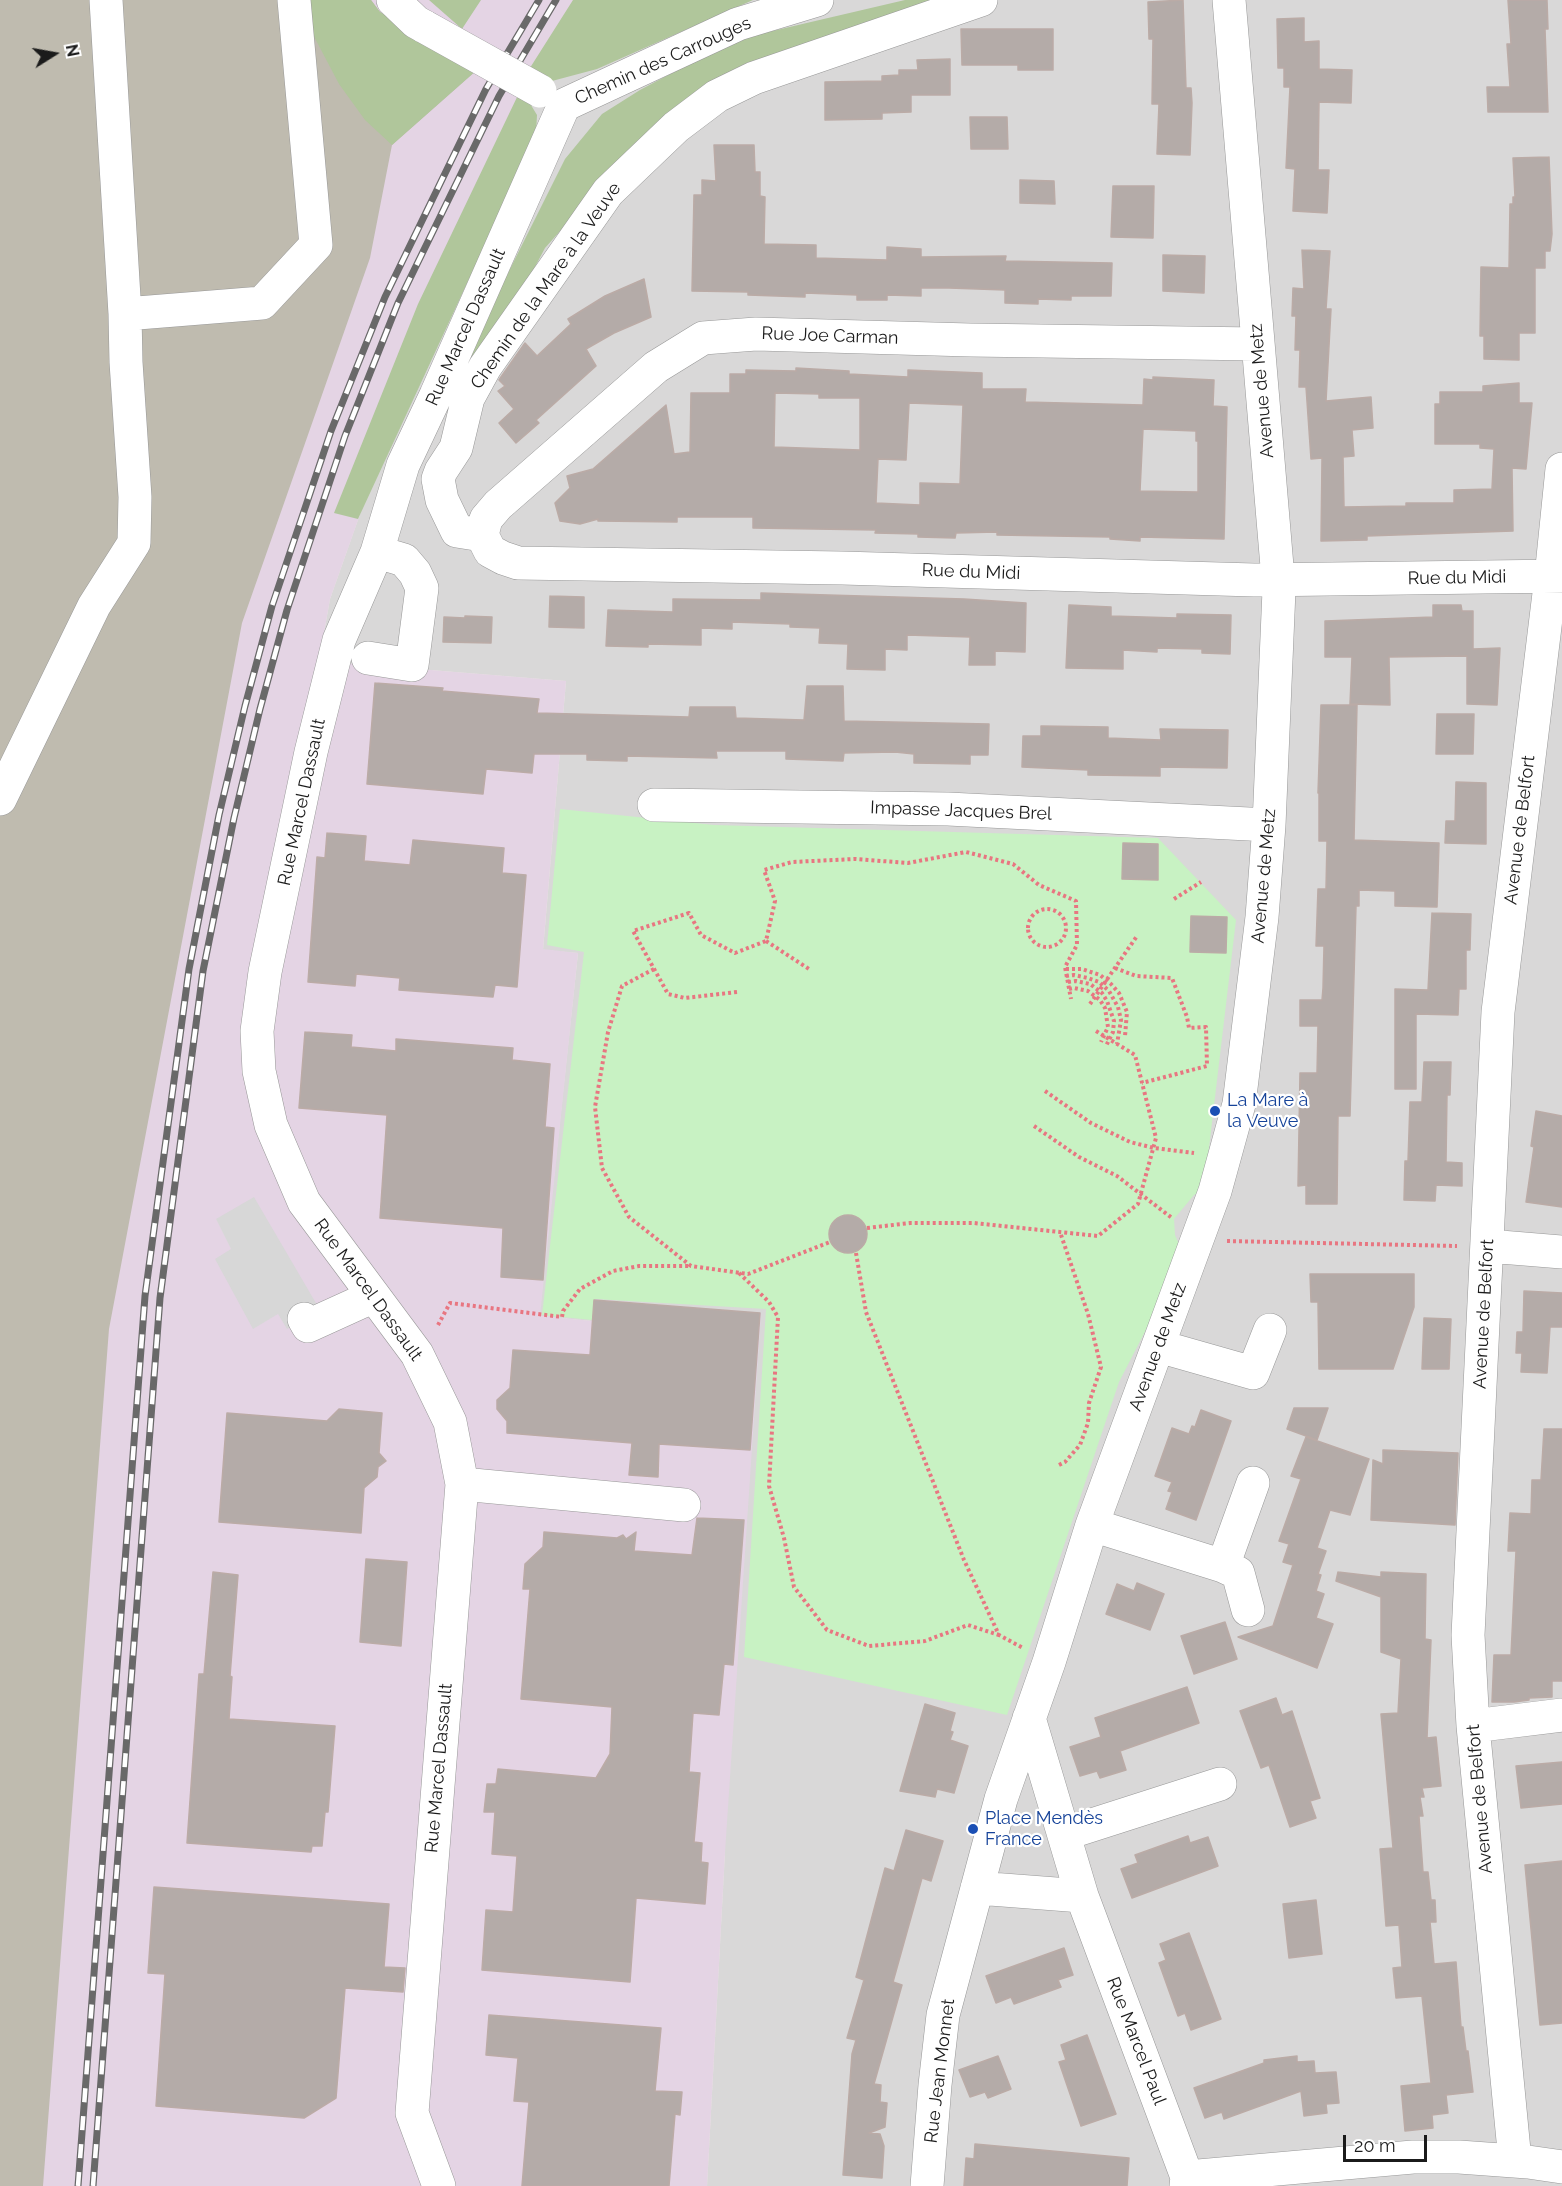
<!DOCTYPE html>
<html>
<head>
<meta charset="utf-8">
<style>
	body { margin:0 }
	#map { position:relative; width:1562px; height:2186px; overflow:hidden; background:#ebe6e2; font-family:Raleway,sans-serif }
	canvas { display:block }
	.north { position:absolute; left:24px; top:24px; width:60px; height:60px; -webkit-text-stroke:4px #fff; paint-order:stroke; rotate:79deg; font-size:16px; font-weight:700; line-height:24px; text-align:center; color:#1b1b1b }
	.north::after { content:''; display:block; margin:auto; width:21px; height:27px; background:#1b1b1b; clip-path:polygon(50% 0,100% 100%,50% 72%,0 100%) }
	.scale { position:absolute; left:1343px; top:2135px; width:84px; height:27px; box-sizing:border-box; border:3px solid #1b1b1b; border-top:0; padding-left:8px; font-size:18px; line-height:21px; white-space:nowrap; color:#1b1b1b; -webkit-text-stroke:4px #fff; paint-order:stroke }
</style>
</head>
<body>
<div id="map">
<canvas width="1562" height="2186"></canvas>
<div class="north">N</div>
<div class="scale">20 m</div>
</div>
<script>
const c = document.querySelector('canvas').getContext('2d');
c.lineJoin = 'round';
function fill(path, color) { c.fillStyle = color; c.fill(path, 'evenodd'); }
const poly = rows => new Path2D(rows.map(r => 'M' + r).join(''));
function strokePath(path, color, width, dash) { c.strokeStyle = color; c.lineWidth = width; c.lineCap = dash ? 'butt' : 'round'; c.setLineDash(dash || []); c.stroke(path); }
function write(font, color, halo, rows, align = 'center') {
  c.font = font + ' Raleway,sans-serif'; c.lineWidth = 4.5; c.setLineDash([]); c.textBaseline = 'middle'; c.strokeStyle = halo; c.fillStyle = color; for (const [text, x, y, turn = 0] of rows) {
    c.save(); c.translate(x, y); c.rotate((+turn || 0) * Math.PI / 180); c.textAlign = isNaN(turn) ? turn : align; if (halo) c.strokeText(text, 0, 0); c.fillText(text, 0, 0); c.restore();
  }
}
const residential = poly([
	[593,0,1562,0,1562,2186,707,2186,725,1852,594,1299,592,1321,539,1316,578,953,543,950,566,681,319,661,330,599,401,398,526,97]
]);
const industrial = poly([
	[0,0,593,0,526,97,401,399,330,599,319,661,566,681,543,949,578,953,540,1316,592,1321,594,1299,761,1313,725,1852,707,2186,0,2186]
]);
const construction = poly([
	[0,0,371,0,380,12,478,69,392,145,370,258,242,623,109,1329,43,2186,0,2186]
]);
const forest = poly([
	[306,0,371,0,380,12,478,69,392,145,365,120,339,84,309,27],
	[429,0,481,0,462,29],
	[573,0,753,0,597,69,552,81,528,71],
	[905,0,945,0,633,149,545,248,437,451,482,325,565,159,602,114,640,90,734,40],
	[519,93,526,97,537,115,536,134,358,519,334,513,418,304]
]);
const park = poly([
	[560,809,714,825,1158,838,1236,920,1204,1190,1194,1195,1174,1219,1175,1235,1184,1256,1119,1382,1007,1715,744,1657,766,1309,595,1299,592,1320,542,1315,584,952,547,945]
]);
const parking = poly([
	[254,1197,320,1310,287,1329,278,1314,253,1329,215,1259,231,1249,216,1219]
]);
const building = poly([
	[1183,0,1186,88,1191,88,1192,103,1190,155,1157,154,1159,104,1152,104,1153,39,1149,39,1148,2,1183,0],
	[1508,0,1547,0,1548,29,1545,29,1548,112,1488,112,1487,87,1510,87,1507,44,1511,44,1508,0],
	[1304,18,1304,42,1319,41,1319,69,1352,70,1351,103,1319,102,1318,170,1329,170,1327,213,1293,211,1295,169,1286,168,1290,87,1284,87,1284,68,1278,68,1277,19,1304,18],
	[961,29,1053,29,1053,70,1018,70,1018,65,962,65,961,29],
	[950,59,950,95,911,95,911,112,882,113,882,119,825,120,825,82,882,81,882,76,899,75,899,70,918,70,917,60,950,59],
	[970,117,1007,117,1008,149,971,149,970,117],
	[714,145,754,145,755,172,760,172,760,196,765,197,764,244,816,245,816,258,887,260,887,247,921,249,921,257,1006,256,1005,261,1112,263,1111,296,1071,296,1071,300,1038,299,1038,304,1005,303,1005,290,949,288,921,288,921,296,887,295,887,300,857,300,857,295,805,293,805,297,748,295,748,292,692,291,694,195,702,195,702,180,716,181,714,145],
	[1549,157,1552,234,1550,251,1545,251,1545,268,1535,268,1535,333,1519,333,1519,360,1484,359,1484,336,1480,336,1481,267,1509,268,1510,204,1513,204,1513,197,1515,197,1513,158,1549,157],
	[1020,180,1054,181,1055,204,1020,203,1020,180],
	[1113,186,1154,186,1153,238,1111,237,1113,186],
	[1302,250,1330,251,1326,309,1331,309,1326,401,1371,397,1373,428,1352,430,1354,456,1343,457,1344,507,1406,506,1406,503,1454,503,1454,490,1492,489,1494,449,1480,448,1480,444,1435,444,1435,404,1440,404,1440,392,1483,392,1483,386,1519,383,1519,403,1532,403,1526,469,1512,468,1513,531,1367,536,1367,540,1321,541,1322,458,1311,459,1306,387,1299,387,1300,350,1295,350,1296,316,1292,316,1293,288,1304,289,1302,250],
	[1163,255,1205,256,1204,293,1163,291,1163,255],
	[644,279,651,317,614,333,586,349,596,366,536,420,539,423,516,443,499,423,514,409,498,391,505,386,499,380,501,377,525,343,537,356,571,324,568,319,605,296,644,279],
	[796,368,849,371,849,374,908,377,908,370,982,373,982,389,1026,389,1025,402,1143,405,1144,379,1153,380,1153,377,1214,380,1213,406,1227,407,1224,539,1140,537,1140,541,1110,539,1110,537,997,535,997,532,956,533,955,538,918,537,918,534,875,533,876,530,753,528,753,517,677,517,677,522,598,521,598,519,580,524,560,521,555,503,570,488,567,476,593,469,666,405,674,454,690,452,691,393,730,393,730,374,746,374,746,370,796,371,796,368],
	[775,393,819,394,819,398,860,398,860,450,774,447,775,393],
	[909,403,963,405,960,484,920,483,920,505,876,503,878,459,906,460,909,403],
	[1143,429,1196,431,1196,441,1198,441,1198,492,1140,491,1143,429],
	[761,593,964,599,1026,603,1025,652,995,651,995,665,969,665,970,637,907,635,907,650,885,649,885,670,847,669,848,644,819,643,820,628,790,627,790,624,732,622,732,629,701,628,701,645,648,644,648,647,606,646,608,610,673,612,673,599,761,600,761,593],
	[550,596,584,597,584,628,549,627,550,596],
	[1069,605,1111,607,1111,616,1177,618,1177,614,1231,615,1230,654,1202,653,1202,649,1157,648,1157,652,1123,650,1123,669,1066,668,1069,605],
	[1433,605,1461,605,1462,611,1473,611,1473,649,1500,648,1497,705,1467,704,1467,656,1389,657,1390,705,1350,704,1352,657,1325,657,1325,621,1433,617,1433,605],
	[465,616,492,617,491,643,443,642,444,617,465,618,465,616],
	[375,683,443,688,442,691,539,699,537,713,689,717,690,707,735,707,736,718,804,720,807,686,843,686,844,721,989,724,988,755,970,755,970,764,914,763,914,754,895,752,844,753,843,761,786,759,786,751,716,751,717,758,627,756,627,761,587,760,587,754,534,754,532,773,486,769,483,794,367,784,375,683],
	[1321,705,1357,705,1354,840,1439,843,1437,907,1395,906,1395,891,1359,890,1359,906,1356,906,1350,1116,1338,1116,1337,1204,1306,1204,1306,1185,1298,1186,1300,1073,1317,1073,1318,1026,1300,1026,1300,1000,1322,1000,1323,988,1324,946,1316,946,1318,889,1326,889,1327,841,1319,841,1319,793,1318,793,1321,705],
	[1437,714,1474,714,1473,754,1436,754,1437,714],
	[1041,726,1108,727,1108,738,1161,740,1160,729,1228,730,1227,768,1160,767,1160,776,1088,775,1088,770,1022,767,1023,736,1041,736,1041,726],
	[1456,782,1486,783,1486,844,1445,843,1446,821,1455,821,1456,782],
	[327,833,366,836,364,861,410,865,413,840,504,848,502,873,526,875,517,987,495,985,493,997,399,990,400,978,356,974,355,986,308,982,317,857,325,858,327,833],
	[1123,843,1158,844,1158,880,1122,879,1123,843],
	[1432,913,1471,914,1470,950,1466,950,1466,989,1459,989,1458,1015,1416,1014,1416,1089,1395,1089,1395,989,1428,990,1432,913],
	[1191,916,1227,917,1226,953,1190,952,1191,916],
	[305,1032,352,1035,351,1047,396,1051,396,1039,513,1048,512,1060,550,1064,545,1127,554,1128,543,1280,501,1277,503,1228,380,1218,387,1115,299,1108,305,1032],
	[1424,1062,1451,1062,1450,1095,1447,1095,1446,1162,1462,1163,1462,1186,1436,1185,1435,1201,1404,1200,1405,1161,1408,1161,1410,1102,1422,1102,1424,1062],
	[1536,1111,1562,1116,1562,1207,1526,1202,1534,1147,1531,1146,1536,1111],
	'829 1234a19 19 0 1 1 38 0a19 19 0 1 1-38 0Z',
	[1310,1274,1414,1274,1414,1307,1393,1369,1319,1369,1318,1302,1311,1302,1310,1274],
	[1524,1291,1562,1293,1562,1327,1550,1327,1547,1373,1521,1372,1522,1353,1516,1353,1517,1332,1523,1332,1524,1291],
	[594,1300,760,1313,750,1450,659,1444,658,1477,629,1475,632,1443,507,1433,507,1421,497,1409,497,1400,510,1388,513,1350,590,1355,594,1300],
	[1424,1318,1451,1319,1449,1369,1422,1369,1424,1318],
	[1294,1408,1328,1408,1317,1440,1287,1429,1294,1408],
	[339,1409,382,1413,379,1453,386,1461,378,1467,377,1477,364,1488,361,1533,219,1522,227,1413,327,1421,339,1409],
	[1201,1410,1231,1421,1196,1520,1166,1509,1172,1492,1168,1491,1172,1482,1155,1476,1172,1428,1189,1434,1192,1426,1195,1427,1201,1410],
	[1544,1429,1562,1429,1562,1681,1552,1681,1552,1697,1529,1698,1529,1700,1514,1702,1492,1702,1494,1655,1511,1655,1516,1551,1508,1551,1510,1513,1531,1514,1532,1480,1541,1480,1544,1429],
	[1306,1437,1369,1459,1350,1515,1330,1510,1317,1548,1326,1551,1318,1574,1321,1575,1316,1591,1324,1594,1316,1618,1333,1624,1317,1668,1238,1637,1273,1626,1293,1565,1283,1562,1289,1544,1279,1541,1301,1479,1291,1476,1306,1437],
	[1383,1450,1458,1453,1455,1525,1371,1520,1373,1460,1383,1464,1383,1450],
	[697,1518,744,1520,733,1665,724,1664,719,1715,693,1713,689,1772,700,1773,694,1842,702,1843,701,1862,708,1863,705,1904,636,1898,630,1982,482,1970,486,1910,513,1912,517,1856,492,1854,495,1812,484,1812,487,1784,496,1784,498,1769,596,1778,610,1754,612,1707,521,1699,530,1589,523,1589,525,1564,543,1547,544,1532,617,1538,623,1535,626,1539,636,1532,634,1551,692,1555,697,1518],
	[366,1559,407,1562,401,1646,360,1642,366,1559],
	[213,1572,238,1575,230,1676,232,1677,229,1719,335,1726,328,1812,325,1812,322,1846,312,1846,311,1852,187,1843,199,1674,204,1674,213,1572],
	[1338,1572,1381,1577,1381,1572,1426,1574,1425,1639,1431,1640,1427,1738,1436,1737,1441,1786,1422,1788,1424,1797,1420,1797,1423,1816,1419,1816,1423,1872,1428,1872,1431,1900,1435,1900,1436,1922,1430,1922,1434,1964,1456,1962,1461,2027,1463,2027,1466,2051,1468,2051,1473,2092,1446,2095,1448,2113,1432,2115,1433,2128,1405,2131,1401,2086,1431,2083,1422,1996,1396,1998,1393,1968,1402,1967,1399,1925,1386,1926,1380,1849,1393,1848,1381,1714,1398,1713,1401,1659,1381,1652,1381,1597,1336,1581,1338,1572],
	[1137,1583,1164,1594,1150,1630,1106,1614,1117,1584,1134,1591,1137,1583],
	[1225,1622,1237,1659,1194,1674,1181,1636,1225,1622],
	[1187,1687,1199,1723,1120,1751,1126,1770,1100,1778,1097,1771,1080,1776,1070,1747,1101,1737,1095,1718,1187,1687],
	[1276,1698,1282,1715,1292,1711,1320,1798,1310,1801,1316,1818,1290,1827,1269,1765,1261,1768,1240,1711,1276,1698],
	[925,1704,955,1713,950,1731,953,1732,950,1740,968,1746,954,1793,937,1789,935,1797,900,1791,925,1704],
	[1562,1762,1562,1804,1521,1808,1516,1766,1562,1762],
	[906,1830,943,1841,931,1881,922,1878,893,1982,902,1985,874,2084,881,2085,880,2102,887,2103,885,2127,869,2133,880,2134,884,2146,882,2178,843,2175,852,2054,856,2040,847,2038,864,1980,856,1977,885,1868,894,1871,906,1830],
	[1188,1836,1190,1843,1208,1837,1218,1866,1132,1898,1121,1869,1138,1863,1135,1855,1188,1836],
	[1562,1861,1562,2023,1540,2025,1525,1865,1562,1861],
	[154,1887,389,1904,384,1967,405,1968,403,1992,345,1988,336,2098,304,2118,156,2106,165,1974,148,1973,154,1887],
	[1316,1900,1322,1954,1289,1958,1283,1904,1316,1900],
	[1189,1933,1221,2019,1191,2030,1185,2013,1178,2016,1159,1963,1166,1960,1160,1944,1189,1933],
	[1064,1948,1073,1975,1058,1980,1061,1987,1014,2004,1011,1997,996,2003,986,1976,1064,1948],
	[489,2015,661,2028,655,2091,682,2092,680,2115,675,2114,669,2186,522,2186,529,2102,514,2101,518,2058,486,2055,489,2015],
	[1087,2035,1116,2114,1081,2126,1059,2062,1066,2060,1061,2045,1087,2035],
	[998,2056,1011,2089,988,2098,985,2092,970,2097,959,2070,998,2056],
	[1297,2056,1297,2062,1314,2061,1315,2073,1336,2072,1339,2103,1326,2104,1327,2113,1304,2116,1301,2091,1224,2119,1222,2112,1205,2118,1194,2088,1264,2063,1264,2060,1297,2056],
	[975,2144,1129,2158,1127,2186,964,2186,966,2158,974,2159,975,2144]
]);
const path = poly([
	[1174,899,1201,882],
	'1028 928a19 19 0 1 1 38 0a19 19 0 1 1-38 0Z',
	[766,941,809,969],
	[1115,968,1136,976,1172,978,1187,1017,1189,1028,1206,1027,1207,1066,1142,1083],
	[654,969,622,986,608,1032,595,1107,602,1168,629,1217,691,1266,748,1274,830,1242],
	[1066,969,1082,969,1100,975,1111,984,1119,993,1127,1012,1125,1036],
	[1066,976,1074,975,1088,978,1099,982,1109,991,1118,1007,1121,1020,1117,1044],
	[1068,982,1076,981,1090,984,1102,993,1107,1001,1114,1021,1113,1032,1106,1046],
	[1069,989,1074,988,1088,991,1100,1000,1105,1008,1108,1027,1101,1042],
	[737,992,685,998,668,994,633,931,689,913,701,935,735,953,766,941,775,901,764,870,792,862,855,859,908,863,966,852,1013,864,1039,885,1076,901,1077,945,1065,967,1071,999],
	[1090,1004,1137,936],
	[1045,1091,1091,1123,1130,1142,1154,1148,1194,1153],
	[1034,1126,1079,1157,1117,1176,1172,1218],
	[867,1228,910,1223,974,1223,1098,1236,1138,1204,1156,1138,1135,1055,1096,1031],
	[1227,1241,1457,1246],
	[856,1253,866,1312,964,1560,999,1635,1023,1648],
	[739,1273,769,1302,778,1317,769,1486,784,1538,794,1587,827,1630,869,1646,925,1641,968,1625,999,1635],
	[438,1325,450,1303,562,1317,563,1311,580,1289,613,1271,639,1266,690,1266],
	[1059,1465,1065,1462,1080,1445,1088,1423,1089,1403,1101,1367,1088,1314,1060,1232]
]);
const minor = poly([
	[106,0,125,314,262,303,316,245,294,0],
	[393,0,416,22,425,27],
	[564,105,738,24,817,0],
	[482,535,490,551,503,558,518,563,842,568,1254,580,1562,576],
	[482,535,486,519,498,505,656,367,703,338,756,334,970,340,1258,344],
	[482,535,457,531,442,500,438,479,441,471,456,448,468,398,485,367,608,192,676,127,717,96,754,78,981,0],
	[368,658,412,665,422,588,415,573,404,560,377,552],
	[0,799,94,606,134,543,135,497,126,362,125,314],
	[654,805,948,809,1269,825],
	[1488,1246,1562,1252],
	[304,1319,308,1326,374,1296],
	[1158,1346,1253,1373,1270,1330],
	[462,1484,684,1505],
	[1092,1525,1223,1566,1238,1573,1248,1610],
	[1223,1566,1253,1483],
	[1029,1718,1082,1896,1187,2177,1186,2186],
	[1473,1726,1562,1715],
	[1064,1834,1220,1784],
	[977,1888,1082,1896],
	[1515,2161,1473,1726,1468,1635,1498,1012,1551,577,1562,469],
	[1187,2177,1413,2157,1459,2157,1528,2162,1562,2167],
	[439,2186,412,2113,462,1484,450,1422,417,1354,304,1202,271,1125,259,1071,257,1031,265,972,311,752,339,640,377,552,403,465,436,395,564,105],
	[927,2186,935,2085,943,2015,1001,1799,1049,1662,1092,1525,1215,1191,1239,1104,1262,917,1269,825,1279,590,1229,0]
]);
const rail = poly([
	[78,2186,145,1296,189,969,219,815,245,706,272,606,331,431,385,297,486,89,539,0],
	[93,2186,160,1298,203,971,234,818,260,709,287,610,345,436,398,303,499,96,556,0]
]);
const minorBridge = poly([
	[425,27,540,91]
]);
const markers = [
	[1215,1111,6,"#1a4fb4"],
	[973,1829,6,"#1a4fb4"]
];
const streetNames = [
	["Chemin des Carrouges",663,61,-24],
	["Chemin de la Mare à la Veuve",546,286,-55],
	["Rue Marcel Dassault",466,327,-66],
	["Rue Joe Carman",830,336,2],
	["Avenue de Metz",1262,391,-95],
	["Rue du Midi",971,572,2],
	["Rue du Midi",1457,578,-1],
	["Rue Marcel Dassault",302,802,-78],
	["Impasse Jacques Brel",961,811,2],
	["Avenue de Belfort",1520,830,-83],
	["Avenue de Metz",1264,876,-85],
	["Rue Marcel Dassault",368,1290,54],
	["Avenue de Belfort",1484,1314,-87],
	["Avenue de Metz",1158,1347,-70],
	["Rue Marcel Dassault",439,1768,-85],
	["Avenue de Belfort",1480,1799,-95],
	["Rue Marcel Paul",1136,2041,69],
	["Rue Jean Monnet",940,2071,-83]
];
const transitNames = [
	["La Mare à",1227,1101],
	["la Veuve",1227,1122],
	["Place Mendès",985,1819],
	["France",985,1840]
];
fill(residential, '#d9d8d8');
fill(industrial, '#e4d4e4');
fill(construction, '#bfbbaf');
fill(forest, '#b0c69b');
fill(park, '#c8f2c3');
fill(parking, '#d7d7d7');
fill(building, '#b4aba8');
strokePath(building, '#bbaba6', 1.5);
strokePath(minor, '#989898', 34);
strokePath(path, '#e87681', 4, [3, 3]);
strokePath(minor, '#fff', 33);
strokePath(rail, '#696969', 7);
strokePath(rail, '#fff', 4.5, [14]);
strokePath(minorBridge, '#989898', 34, []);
strokePath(minorBridge, '#fff', 33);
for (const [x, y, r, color] of markers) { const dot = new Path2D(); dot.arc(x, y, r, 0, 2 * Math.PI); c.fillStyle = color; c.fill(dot); strokePath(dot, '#fff', 2); }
write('18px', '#1b1b1b', '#fff', streetNames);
write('18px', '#164399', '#fff', transitNames, 'left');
</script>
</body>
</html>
